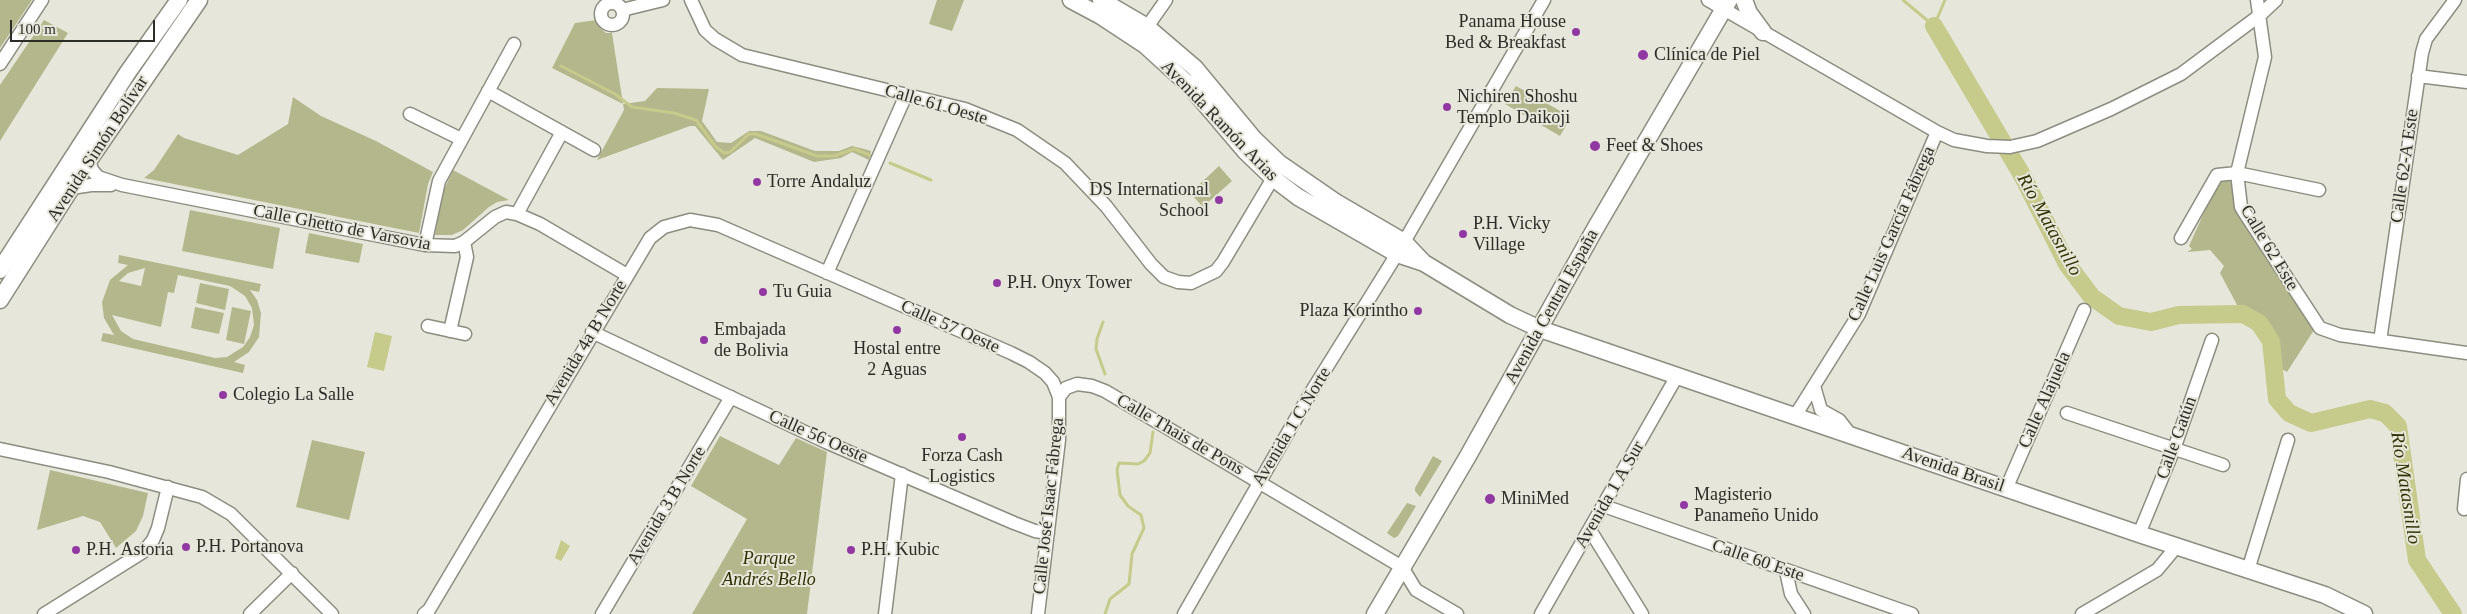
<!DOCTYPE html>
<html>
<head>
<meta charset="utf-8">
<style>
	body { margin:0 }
	#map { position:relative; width:2467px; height:614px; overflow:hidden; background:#e6e7da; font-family:"Times New Roman",serif }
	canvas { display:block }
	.scale { position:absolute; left:10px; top:20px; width:145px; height:22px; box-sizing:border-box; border:2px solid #2d2d28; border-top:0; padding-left:6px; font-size:15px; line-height:18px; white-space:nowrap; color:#2d2d28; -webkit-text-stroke:4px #e6e7da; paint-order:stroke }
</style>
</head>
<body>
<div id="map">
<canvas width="2467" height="614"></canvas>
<div class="scale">100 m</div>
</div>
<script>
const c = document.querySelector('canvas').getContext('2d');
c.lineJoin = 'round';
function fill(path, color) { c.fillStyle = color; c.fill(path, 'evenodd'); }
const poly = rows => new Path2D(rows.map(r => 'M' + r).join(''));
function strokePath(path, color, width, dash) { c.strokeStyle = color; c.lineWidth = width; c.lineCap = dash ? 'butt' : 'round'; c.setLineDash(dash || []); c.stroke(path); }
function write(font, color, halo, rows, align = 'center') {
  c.font = font + ' "Times New Roman",serif'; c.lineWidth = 4; c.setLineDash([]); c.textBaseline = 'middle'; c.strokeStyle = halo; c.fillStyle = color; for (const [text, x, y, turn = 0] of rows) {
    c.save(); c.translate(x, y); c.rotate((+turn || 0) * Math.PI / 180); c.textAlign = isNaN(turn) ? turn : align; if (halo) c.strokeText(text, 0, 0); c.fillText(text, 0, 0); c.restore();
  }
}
const green = poly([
	[0,0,32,0,0,48],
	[937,0,964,0,952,31,929,24],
	[44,20,68,33,0,141,0,85],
	[597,20,600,28,606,33,612,33,623,104,645,101,657,88,709,89,702,121,717,142,731,143,749,131,761,131,815,151,839,151,852,146,868,150,871,151,869,160,852,152,841,158,814,162,755,138,723,160,695,126,690,126,597,160,624,110,623,104,552,68,575,23],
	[1516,86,1571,117,1560,136,1505,104],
	[293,97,321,116,376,141,433,172,428,184,419,233,144,178,154,170,178,134,184,138,238,155,288,124],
	[1219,166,1232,181,1203,207,1190,193],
	[453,170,509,200,497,202,489,207,463,230,452,235,435,235,442,194],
	[2230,178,2234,199,2314,330,2287,372,2270,362,2267,343,2258,327,2244,318,2220,273,2224,266,2210,250,2187,252,2192,249,2189,246,2216,186,2221,181],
	[190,210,280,228,273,269,182,251],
	[309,233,363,244,359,263,305,253],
	[119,255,261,284,259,292,250,290,257,300,261,313,259,337,249,352,234,362,245,365,243,373,101,341,103,333,114,335,104,318,102,302,110,280,128,265,118,263],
	[145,268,141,286,119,281,128,273],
	[178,275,230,286,245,296,252,308,254,325,250,337,243,347,227,357,215,358,133,339,121,331,112,315,161,327,168,292,174,293],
	[200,283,229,289,225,310,196,303],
	[195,307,224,313,219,334,191,328],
	[232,307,251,311,244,344,226,340],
	[720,436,779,465,796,438,827,452,807,614,692,614,747,519,691,486],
	[312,440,365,452,349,520,296,507],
	[1433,456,1442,461,1420,497,1415,491,1415,488],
	[50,470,148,493,143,516,136,531,116,548,100,522,83,516,37,530],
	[1407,503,1416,506,1398,536,1394,538,1387,533]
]);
const water = poly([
	[375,332,392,336,384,371,367,367],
	[561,540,570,546,561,561,555,558]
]);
const stream = poly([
	[1903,0,1934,26,1945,0],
	[561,66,615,94,632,107,674,113,696,120,715,146,724,153,730,152,749,134,756,134,817,156,834,156,854,149,870,155],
	[890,163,931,180],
	[1103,322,1097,339,1096,349,1105,374],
	[1105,614,1110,599,1129,584,1132,554,1144,528,1141,515,1128,506,1120,495,1117,470,1119,463,1138,464,1144,461,1150,453,1153,432]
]);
const river = poly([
	[1934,26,2022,175,2067,264,2092,297,2119,316,2151,322,2179,315,2243,314,2259,323,2271,341,2277,399,2289,413,2311,423,2370,409,2385,413,2398,426,2417,560,2453,614]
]);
const minor = poly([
	[691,0,705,30,715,39,742,55,965,109,1017,130,1065,163,1106,206,1151,264,1164,277,1178,282,1191,283,1216,271,1223,262,1273,178],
	[1708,0,1937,132,1954,140,1987,146,2010,147,2037,141,2111,109,2181,74,2260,15,2276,0],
	[2257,0,2265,57,2237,173,2241,207,2244,212,2320,328,2340,335,2467,353],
	'601 14a11 11 0 1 1 22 0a11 11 0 1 1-22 0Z',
	[622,10,663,0],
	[1147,27,1166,0],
	[0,64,42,0],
	[2418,76,2467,82],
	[488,91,594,150],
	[410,114,461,139],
	[89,160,92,170,98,177,122,185,425,245,455,246,464,242,495,217,506,212,517,214,540,224,627,275],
	[71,188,91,185,111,185],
	[517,214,562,132],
	[2181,238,2217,175,2237,173,2319,190],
	[425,245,439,181,514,44],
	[827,273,906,95],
	[428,326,465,334],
	[450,331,467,257,464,242],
	[592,332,826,442,1014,523,1035,531,1048,533],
	[2380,341,2422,53,2426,39,2455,0],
	[1814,386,1821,410,1839,420,1850,434],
	[1059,397,1066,388,1077,384,1092,386,1105,391,1402,567,1416,590,1457,614],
	[2067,413,2223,465],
	[1795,416,1859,314,1937,132],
	[0,449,109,472,202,497,231,514,332,614],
	[2006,489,2084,310],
	[1604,506,1912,614],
	[2464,509,2467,479],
	[1590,530,1642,614],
	[2139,534,2174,449,2212,340],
	[2248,570,2288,440],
	[1786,571,1791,594,1804,614],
	[44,614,143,552,153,540,158,528,168,487],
	[250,614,292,573],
	[424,614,429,610,650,238,664,227,690,220,718,225,1011,353,1029,362,1045,373,1053,382,1059,397,1059,440,1038,614],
	[602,614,731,397],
	[885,614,902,474],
	[1184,614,1310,394,1397,254,1544,0],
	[1541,614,1677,376],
	[2082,614,2157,570,2177,546]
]);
const major = poly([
	[1071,0,1101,16,1145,45,1189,85,1246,152,1273,178,1298,197,1397,254,1424,263,1510,315,1540,329,2139,534,2325,595,2364,614],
	[1101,0,1147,27,1195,68,1254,139,1279,163,1337,203,1404,242,1423,262],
	[1744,0,1749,13,1763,32],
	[0,270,128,72,179,0],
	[0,300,89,160,199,0],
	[1375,614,1468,456,1595,229,1729,0]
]);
const markers = [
	[1576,32,5,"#9238a3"],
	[1643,55,6,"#9238a3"],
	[1447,107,5,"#9238a3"],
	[1595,146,6,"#9238a3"],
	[757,182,5,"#9238a3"],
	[1219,200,5,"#9238a3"],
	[1463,234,5,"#9238a3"],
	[997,283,5,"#9238a3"],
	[763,292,5,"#9238a3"],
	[1418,311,5,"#9238a3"],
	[897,330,5,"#9238a3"],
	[704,340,5,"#9238a3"],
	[223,395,5,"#9238a3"],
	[962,437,5,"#9238a3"],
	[1490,499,6,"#9238a3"],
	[1684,505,5,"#9238a3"],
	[186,547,5,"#9238a3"],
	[76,550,5,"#9238a3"],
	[851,550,5,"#9238a3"]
];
const poiNames = [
	["Panama House",1566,22,"right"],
	["Bed & Breakfast",1566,43,"right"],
	["Clínica de Piel",1654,55],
	["Nichiren Shoshu",1457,97],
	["Templo Daikoji",1457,118],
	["Feet & Shoes",1606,146],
	["Torre Andaluz",767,182],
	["DS International",1209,190,"right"],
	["School",1209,211,"right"],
	["P.H. Vicky",1473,224],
	["Village",1473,245],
	["P.H. Onyx Tower",1007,283],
	["Tu Guia",773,292],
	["Plaza Korintho",1408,311,"right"],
	["Embajada",714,330],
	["de Bolivia",714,351],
	["Hostal entre",897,349,"center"],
	["2 Aguas",897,370,"center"],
	["Colegio La Salle",233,395],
	["Forza Cash",962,456,"center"],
	["Logistics",962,477,"center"],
	["Magisterio",1694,495],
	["Panameño Unido",1694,516],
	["MiniMed",1501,499],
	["P.H. Portanova",196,547],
	["P.H. Astoria",86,550],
	["P.H. Kubic",861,550]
];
const streetNames = [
	["Calle 61 Oeste",936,105,16],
	["Avenida Ramón Arias",1219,121,46],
	["Avenida Simón Bolívar",98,149,-57],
	["Calle 62-A Este",2405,166,-82],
	["Calle Ghetto de Varsovia",342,228,11],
	["Calle Luis García Fábrega",1892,234,-66],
	["Calle 62 Este",2269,248,59],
	["Avenida Central España",1552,307,-61],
	["Calle 57 Oeste",950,327,24],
	["Avenida 4a B Norte",586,343,-59],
	["Calle Alajuela",2045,400,-66],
	["Avenida 1 C Norte",1292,427,-59],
	["Calle Thais de Pons",1180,435,30],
	["Calle 56 Oeste",818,437,24],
	["Calle Gatún",2177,438,-70],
	["Avenida Brasil",1953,470,19],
	["Avenida 1 A Sur",1610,495,-60],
	["Avenida 3 B Norte",667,506,-59],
	["Calle José Isaac Fábrega",1049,506,-84],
	["Calle 60 Este",1758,561,19]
];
const parkNames = [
	["Parque",769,559],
	["Andrés Bello",769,580]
];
const waterNames = [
	["Río Matasnillo",2049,225,61],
	["Río Matasnillo",2405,488,81]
];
fill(green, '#b4b78b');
fill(water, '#c6ca8b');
strokePath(stream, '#c6ca8b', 3);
strokePath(river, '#c6ca8b', 18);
strokePath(minor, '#8c8d80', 15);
strokePath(major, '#8c8d80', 19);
strokePath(minor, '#fff', 12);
strokePath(major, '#fff', 16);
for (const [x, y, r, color] of markers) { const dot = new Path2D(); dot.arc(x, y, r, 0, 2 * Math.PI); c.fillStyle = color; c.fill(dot); strokePath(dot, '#e6e7da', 2); }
write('18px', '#2d2d28', '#e6e7da', poiNames, 'left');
write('18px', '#2d2d28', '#e6e7da', streetNames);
write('italic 18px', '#303100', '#e6e7da', parkNames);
write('italic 19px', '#323300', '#e6e7da', waterNames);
</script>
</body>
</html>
